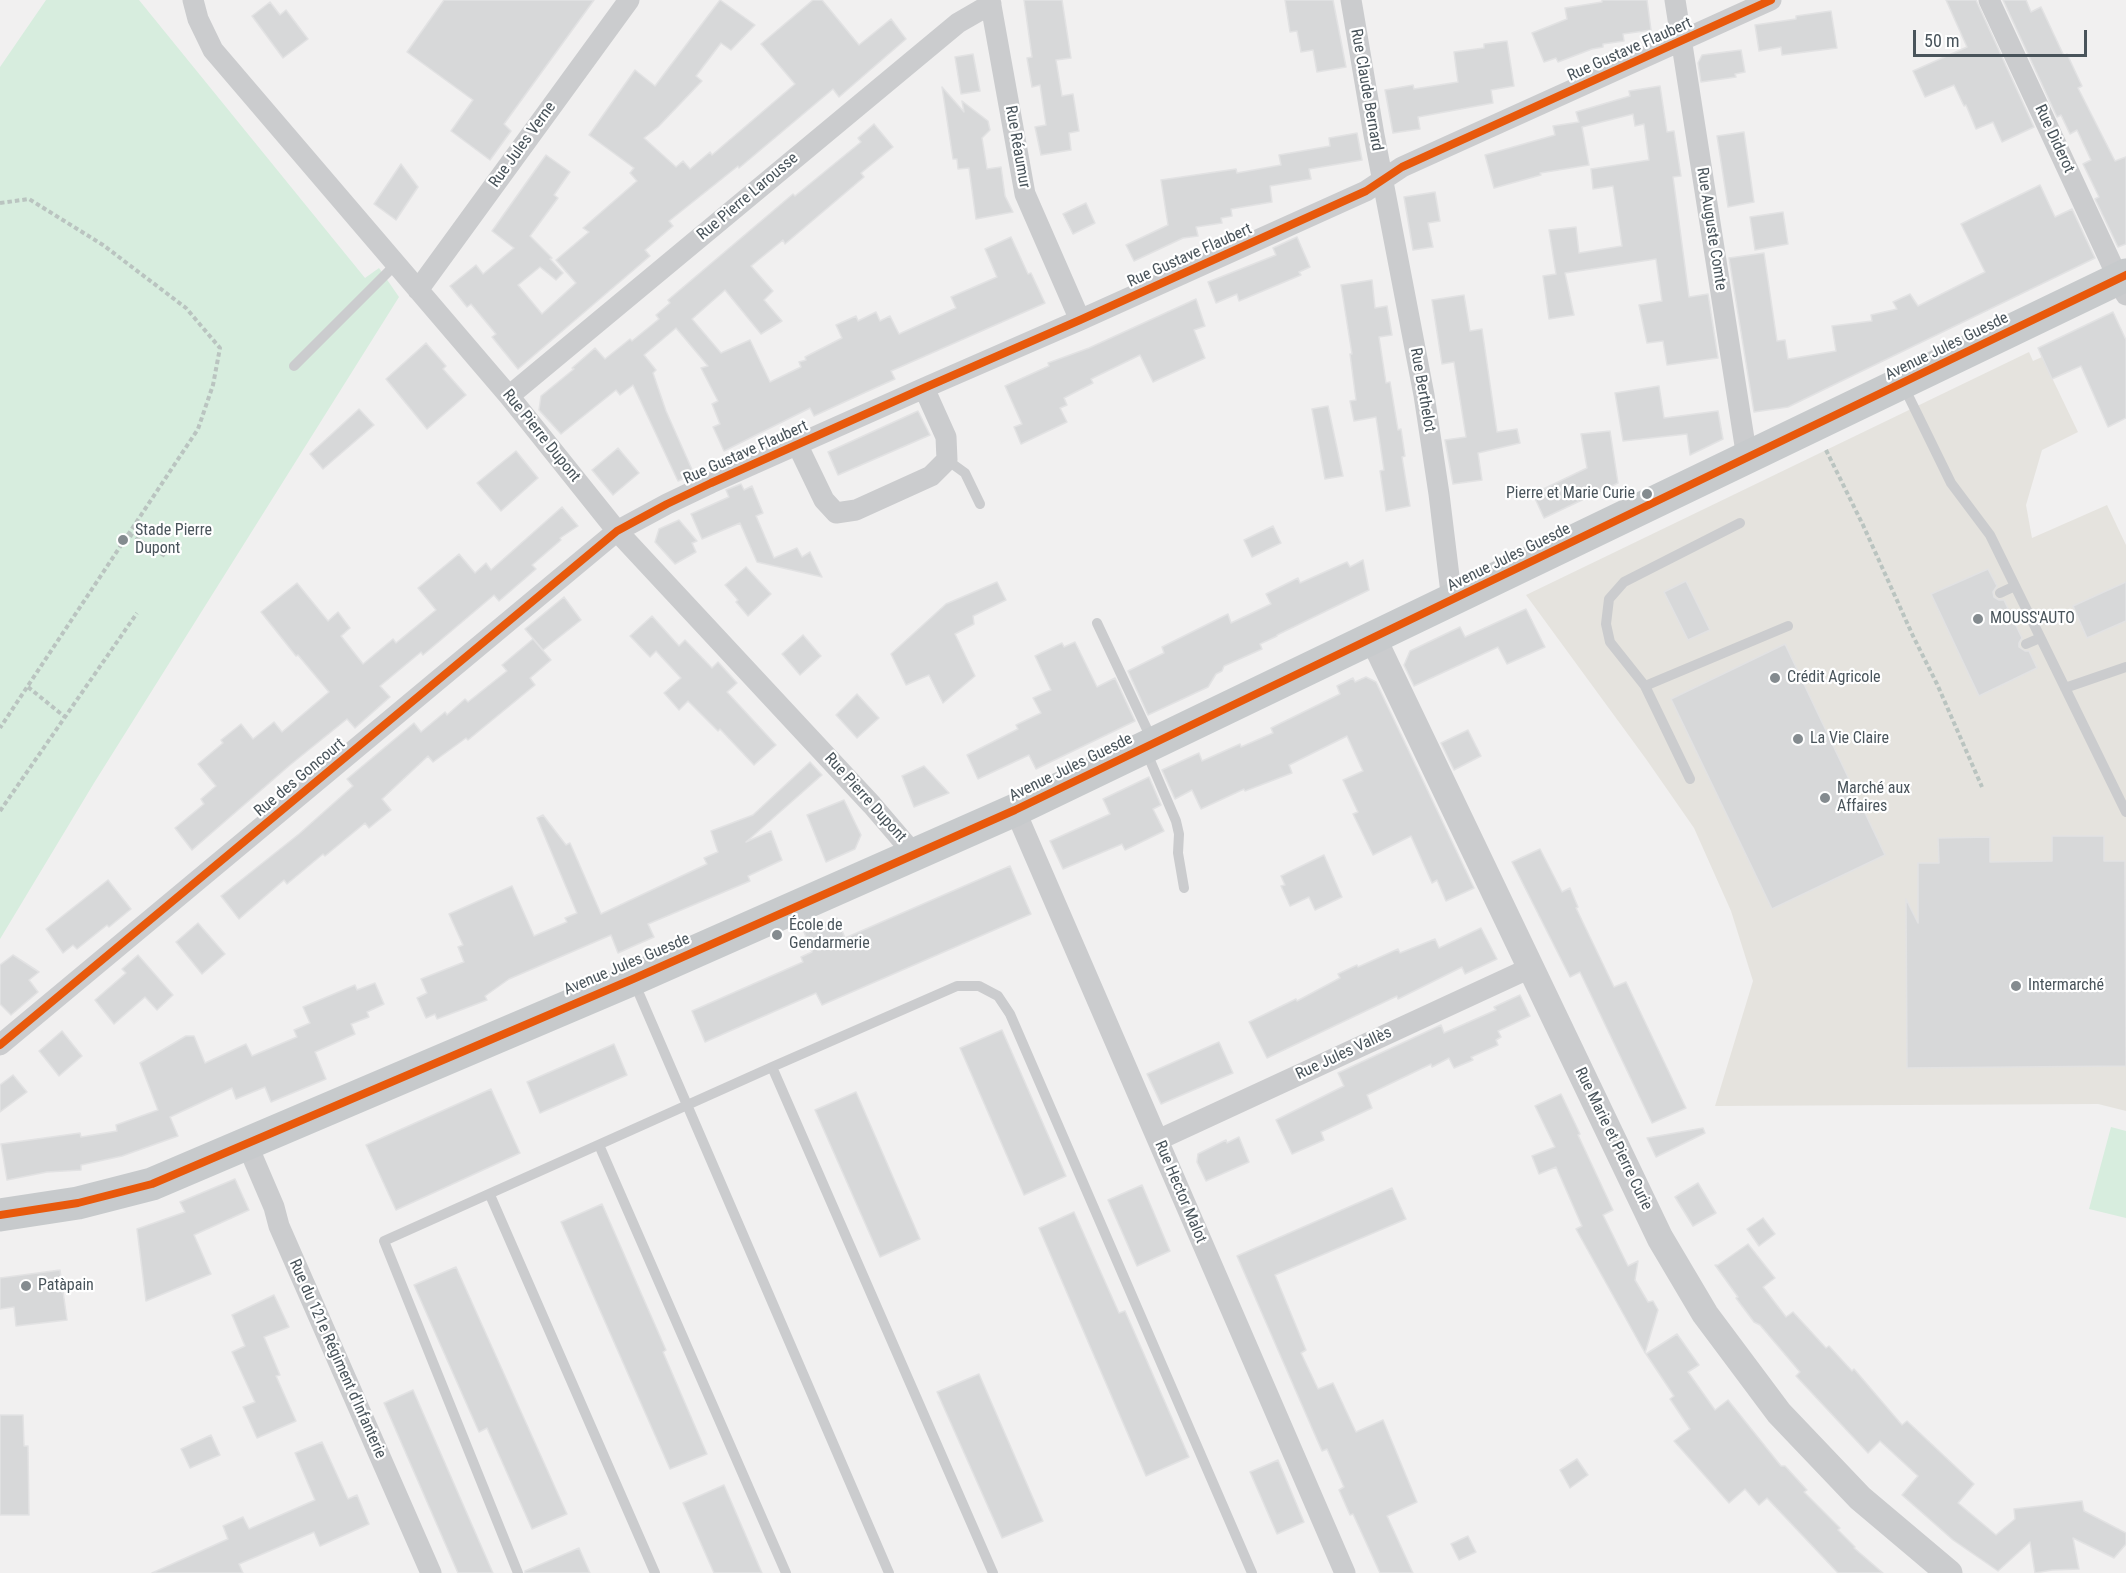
<!DOCTYPE html>
<html>
<head>
<meta charset="utf-8">
<style>
	body { margin:0 }
	#map { position:relative; width:2126px; height:1573px; overflow:hidden; background:#f1f0f0; font-family:"Roboto Condensed",sans-serif }
	canvas { display:block }
	.scale { position:absolute; left:1913px; top:30px; width:174px; height:27px; box-sizing:border-box; border:3px solid #49545b; border-top:0; padding-left:8px; font-size:18px; line-height:21px; white-space:nowrap; color:#49545b; -webkit-text-stroke:4px #fff; paint-order:stroke }
</style>
</head>
<body>
<div id="map">
<canvas width="2126" height="1573"></canvas>
<div class="scale">50 m</div>
</div>
<script>
const c = document.querySelector('canvas').getContext('2d');
c.lineJoin = 'round';
function fill(path, color) { c.fillStyle = color; c.fill(path, 'evenodd'); }
const poly = rows => new Path2D(rows.map(r => 'M' + r).join(''));
function strokePath(path, color, width, dash) { c.strokeStyle = color; c.lineWidth = width; c.lineCap = dash ? 'butt' : 'round'; c.setLineDash(dash || []); c.stroke(path); }
function write(font, color, halo, rows, align = 'center') {
  c.font = font + ' "Roboto Condensed",sans-serif'; c.lineWidth = 4.5; c.setLineDash([]); c.textBaseline = 'middle'; c.strokeStyle = halo; c.fillStyle = color; for (const [text, x, y, turn = 0] of rows) {
    c.save(); c.translate(x, y); c.rotate((+turn || 0) * Math.PI / 180); c.textAlign = isNaN(turn) ? turn : align; if (halo) c.strokeText(text, 0, 0); c.fillText(text, 0, 0); c.restore();
  }
}
const commercial = poly([
	[2029,352,2033,361,2042,357,2078,432,2042,450,2026,505,2032,538,2107,505,2126,545,2126,1111,2098,1104,1715,1106,1753,981,1731,911,1694,828,1646,759,1526,595]
]);
const green = poly([
	[46,0,139,0,365,278,379,268,399,297,94,783,0,939,0,67],
	[2111,1127,2126,1131,2126,1218,2089,1209]
]);
const building = poly([
	[444,0,594,0,504,124,511,131,490,160,451,131,473,100,407,52,444,0],
	[720,0,755,25,731,50,721,43,696,76,702,81,658,127,644,138,676,167,683,161,690,169,710,152,712,155,795,84,761,44,813,0,822,0,859,45,891,19,906,39,839,97,833,89,739,168,738,166,669,221,673,226,645,250,650,256,518,369,492,337,496,334,471,304,467,307,450,286,476,265,483,274,514,248,492,231,546,155,570,172,554,195,558,198,530,236,552,258,550,259,563,273,556,280,540,267,518,285,542,314,576,283,556,260,589,232,583,228,637,181,630,173,634,168,589,135,635,70,655,86,720,0],
	[1024,0,1062,0,1071,58,1056,60,1062,96,1073,94,1079,131,1069,133,1071,150,1041,155,1035,127,1046,125,1040,85,1032,87,1027,58,1032,57,1024,0],
	[1285,0,1333,0,1346,67,1317,72,1313,50,1301,52,1297,31,1290,32,1285,0],
	[1602,0,1647,0,1651,30,1623,34,1624,41,1603,44,1603,47,1592,49,1558,62,1556,58,1544,62,1532,33,1567,19,1565,8,1602,2,1602,0],
	[1946,0,1976,0,2034,127,2002,142,1993,122,1976,129,1966,105,1964,106,1954,85,1925,97,1913,71,1967,47,1946,0],
	[2003,0,2026,0,2031,12,2041,7,2064,56,2067,54,2082,86,2078,88,2115,161,2126,157,2126,244,2118,247,2095,199,2099,197,2083,164,2091,160,2077,130,2070,134,2061,115,2057,117,2003,0],
	[270,2,280,15,286,10,308,39,283,58,252,16,270,2],
	[1831,11,1837,48,1782,55,1781,47,1759,51,1755,25,1796,19,1796,16,1831,11],
	[1507,41,1514,86,1491,90,1493,103,1418,117,1420,129,1393,133,1385,90,1413,85,1414,89,1458,82,1454,52,1484,48,1484,44,1507,41],
	[1741,50,1745,72,1735,74,1736,77,1701,82,1698,63,1702,55,1741,50],
	[973,54,980,91,961,94,955,57,973,54],
	[1660,86,1667,132,1674,131,1681,176,1673,177,1689,297,1708,294,1718,358,1667,365,1663,341,1647,343,1639,305,1662,301,1656,259,1565,273,1574,315,1549,319,1543,276,1556,274,1549,230,1576,227,1579,253,1622,246,1613,186,1593,189,1591,169,1649,160,1644,124,1635,126,1633,114,1582,127,1589,165,1540,173,1541,175,1494,188,1485,155,1555,135,1553,126,1579,122,1576,112,1630,96,1629,91,1660,86],
	[942,87,964,112,962,101,988,121,990,130,982,138,987,169,1001,167,1005,196,1013,212,976,219,969,168,958,169,957,159,953,159,942,87],
	[874,124,893,147,861,173,864,177,785,244,783,240,751,266,773,291,764,300,782,321,761,334,725,290,692,319,721,353,750,340,770,382,801,367,799,362,806,360,805,357,842,338,836,325,856,316,858,321,876,312,880,321,890,316,899,334,956,308,951,297,997,277,985,249,1011,237,1028,274,1031,273,1045,303,891,371,895,379,866,392,814,416,810,408,724,451,713,427,720,424,712,404,718,401,701,368,708,366,676,328,644,355,656,370,653,373,666,411,694,474,678,481,633,385,620,395,616,390,561,434,539,410,541,396,574,369,572,368,595,348,605,359,630,339,632,341,659,319,656,315,670,303,668,300,793,194,795,196,861,142,858,138,874,124],
	[1744,132,1754,202,1728,207,1717,136,1744,132],
	[1357,133,1362,160,1309,169,1311,179,1270,186,1272,202,1231,209,1232,216,1221,218,1222,223,1196,227,1198,236,1183,238,1134,261,1126,245,1168,225,1161,180,1236,169,1237,173,1281,165,1279,155,1330,146,1329,138,1357,133],
	[401,164,418,187,396,220,374,204,401,164],
	[2040,185,2055,217,2072,209,2095,258,1788,407,1754,412,1729,258,1764,253,1777,341,1785,340,1788,359,1836,351,1832,326,1872,321,1871,315,1897,309,1893,302,1910,294,1918,306,1985,272,1961,224,2040,185],
	[1435,192,1440,221,1428,223,1433,247,1413,250,1404,197,1435,192],
	[1086,203,1095,223,1073,234,1063,214,1086,203],
	[1783,212,1788,244,1755,250,1750,217,1783,212],
	[1297,237,1310,267,1299,272,1301,275,1239,301,1237,294,1216,303,1208,282,1276,255,1273,248,1297,237],
	[1372,280,1375,308,1387,306,1392,335,1379,337,1386,383,1390,382,1398,430,1401,429,1405,456,1402,457,1410,506,1386,511,1380,471,1384,470,1376,417,1354,421,1350,401,1356,400,1350,354,1352,354,1341,285,1372,280],
	[1464,295,1470,331,1482,329,1497,432,1517,429,1520,443,1478,453,1482,480,1453,484,1445,440,1466,437,1454,362,1442,364,1432,300,1464,295],
	[1196,299,1205,326,1194,330,1205,358,1153,382,1140,355,1091,379,1093,383,1064,398,1067,405,1060,408,1067,422,1021,444,1014,427,1022,424,1005,386,1049,366,1048,363,1089,348,1196,299],
	[2113,312,2126,340,2126,418,2108,427,2081,366,2052,379,2038,348,2113,312],
	[426,343,446,366,443,369,466,395,427,429,386,379,426,343],
	[1659,386,1664,418,1718,411,1723,439,1690,455,1687,434,1623,441,1615,393,1659,386],
	[1328,406,1343,476,1325,479,1312,409,1328,406],
	[359,409,374,425,323,469,310,454,359,409],
	[918,411,930,435,838,475,828,452,918,411],
	[1610,431,1618,483,1544,518,1533,494,1587,468,1581,434,1610,431],
	[618,448,639,473,613,495,592,470,618,448],
	[516,451,538,478,501,511,477,483,516,451],
	[741,484,744,490,752,486,763,513,756,516,774,558,797,548,802,557,810,552,822,577,757,562,740,523,702,539,691,514,729,497,726,490,741,484],
	[562,507,578,526,560,538,561,540,532,565,536,569,499,601,494,595,423,655,421,652,380,686,390,697,355,728,347,719,290,765,192,850,175,828,204,804,201,799,216,786,198,764,223,743,221,740,241,724,253,739,274,722,282,732,329,692,298,655,296,656,261,612,297,583,328,621,338,612,350,628,341,636,363,664,393,639,396,643,436,610,418,588,459,554,475,573,486,563,491,570,562,507],
	[679,520,697,541,692,543,696,552,675,564,655,542,659,529,679,520],
	[1273,526,1281,543,1252,557,1244,540,1273,526],
	[1363,560,1369,590,1277,635,1277,636,1260,644,1262,649,1224,666,1222,671,1216,674,1208,687,1148,715,1128,671,1164,653,1162,647,1228,614,1231,623,1271,604,1266,594,1298,578,1300,583,1347,562,1350,567,1363,560],
	[746,567,771,594,748,616,736,602,738,600,725,585,746,567],
	[1988,569,1997,586,1993,592,1994,597,1999,600,2004,600,2022,638,2019,643,2019,647,2025,651,2029,651,2037,668,1979,696,1931,594,1988,569],
	[1686,581,1710,630,1688,640,1664,592,1686,581],
	[997,582,1006,600,973,616,974,624,955,634,975,676,943,703,929,675,906,685,891,654,946,604,997,582],
	[2126,582,2126,621,2087,638,2073,606,2126,582],
	[564,597,581,620,543,650,525,629,564,597],
	[1526,609,1545,647,1507,664,1498,647,1414,686,1404,665,1410,651,1460,627,1465,637,1526,609],
	[652,616,679,646,685,640,712,668,718,662,737,683,727,692,776,745,754,765,720,729,718,731,688,701,679,710,664,693,681,678,656,651,650,657,630,636,652,616],
	[803,635,821,656,800,675,782,654,803,635],
	[533,639,551,660,530,678,535,685,468,740,466,738,433,762,428,756,382,799,391,810,369,828,365,823,325,856,323,854,287,884,284,880,239,919,221,896,299,834,353,786,347,779,414,723,421,732,445,712,447,715,465,699,468,702,507,671,502,665,533,639],
	[1075,642,1097,687,1115,678,1135,721,1036,769,1029,755,978,779,967,755,1018,729,1016,725,1041,713,1033,698,1051,690,1035,656,1062,643,1064,647,1075,642],
	[1785,644,1885,855,1772,909,1671,699,1785,644],
	[1366,677,1376,682,1474,888,1446,901,1437,880,1432,883,1411,836,1373,855,1353,814,1358,812,1343,780,1363,771,1347,736,1289,765,1292,773,1245,791,1244,789,1201,809,1192,790,1175,799,1162,770,1199,753,1202,761,1240,744,1241,747,1273,733,1271,728,1340,694,1337,686,1353,678,1355,682,1366,677],
	[857,694,879,718,857,738,836,715,857,694],
	[1468,730,1481,756,1454,770,1441,743,1468,730],
	[810,762,822,775,746,842,771,831,782,860,748,876,750,881,648,924,654,937,638,944,618,953,611,935,509,979,485,996,487,1000,437,1019,435,1014,426,1018,417,998,427,993,421,979,464,962,458,947,463,945,449,914,512,886,534,936,567,922,565,918,577,913,537,818,543,815,566,845,570,843,601,914,707,864,704,858,718,852,711,831,753,815,810,762],
	[924,766,949,793,914,807,902,776,924,766],
	[1149,777,1161,805,1153,809,1164,831,1125,850,1122,844,1063,869,1050,841,1110,814,1103,799,1149,777],
	[844,800,861,835,855,849,826,862,807,815,844,800],
	[2052,836,2104,836,2104,861,2125,861,2126,1066,1907,1068,1906,899,1918,923,1918,863,1939,863,1938,838,1990,837,1990,862,2052,861,2052,836],
	[1540,849,1562,892,1570,888,1578,907,1576,908,1614,987,1626,982,1686,1108,1652,1123,1580,972,1570,977,1512,862,1540,849],
	[1324,855,1342,897,1315,910,1309,897,1290,906,1281,886,1285,885,1281,876,1324,855],
	[1010,866,1031,914,822,1005,816,993,705,1042,692,1011,803,962,801,957,812,952,804,932,837,918,845,938,1010,866],
	[108,880,131,909,109,927,107,925,77,949,73,945,63,953,46,929,108,880],
	[198,923,225,954,202,974,176,942,198,923],
	[1481,928,1497,959,1465,974,1462,967,1398,999,1397,996,1267,1058,1249,1022,1296,999,1297,1001,1340,978,1338,974,1357,965,1358,967,1398,949,1400,953,1435,939,1439,948,1481,928],
	[13,955,39,972,29,980,38,992,11,1015,0,1004,0,965,13,955],
	[138,955,173,995,157,1010,145,997,114,1024,95,1000,126,973,122,969,138,955],
	[375,983,384,1004,367,1012,369,1017,351,1024,355,1034,315,1052,326,1079,271,1102,265,1087,236,1099,232,1088,170,1117,178,1136,122,1156,81,1165,81,1170,47,1172,7,1180,1,1144,80,1133,81,1137,117,1131,116,1125,158,1110,140,1063,186,1036,194,1036,205,1063,246,1044,252,1056,297,1037,294,1030,310,1023,303,1007,355,985,357,990,375,983],
	[1520,995,1530,1016,1498,1031,1501,1037,1496,1040,1498,1045,1471,1057,1473,1060,1454,1068,1449,1058,1432,1067,1431,1064,1367,1095,1372,1108,1321,1132,1324,1140,1292,1154,1276,1120,1344,1086,1338,1073,1441,1025,1444,1033,1496,1010,1494,1007,1520,995],
	[1002,1030,1066,1176,1024,1195,960,1048,1002,1030],
	[62,1031,82,1056,59,1076,39,1051,62,1031],
	[1219,1042,1233,1073,1161,1104,1147,1074,1219,1042],
	[614,1044,627,1075,540,1113,527,1082,614,1044],
	[13,1075,27,1092,0,1112,0,1085,13,1075],
	[491,1089,520,1153,396,1210,366,1145,491,1089],
	[856,1092,920,1239,880,1257,815,1110,856,1092],
	[1561,1094,1580,1134,1578,1135,1613,1210,1603,1215,1628,1266,1638,1261,1635,1280,1648,1302,1653,1301,1658,1310,1645,1353,1576,1229,1582,1226,1556,1167,1539,1174,1532,1156,1555,1147,1535,1106,1561,1094],
	[1703,1128,1705,1133,1656,1157,1647,1138,1703,1128],
	[1239,1137,1249,1162,1206,1181,1197,1162,1198,1154,1226,1140,1227,1143,1239,1137],
	[235,1179,249,1210,194,1235,211,1274,146,1301,137,1229,185,1212,180,1202,235,1179],
	[1698,1183,1716,1213,1693,1226,1675,1197,1698,1183],
	[1142,1185,1170,1251,1137,1266,1108,1200,1142,1185],
	[1392,1188,1406,1219,1275,1275,1306,1350,1301,1353,1318,1389,1333,1383,1356,1432,1383,1420,1417,1502,1387,1516,1413,1573,1380,1573,1353,1514,1350,1515,1339,1490,1344,1487,1327,1449,1322,1451,1237,1256,1392,1188],
	[602,1204,666,1350,663,1352,707,1454,670,1469,561,1222,602,1204],
	[1074,1212,1119,1313,1125,1311,1189,1457,1146,1476,1039,1228,1074,1212],
	[1763,1218,1775,1234,1759,1246,1747,1229,1763,1218],
	[1748,1244,1775,1278,1763,1287,1786,1317,1793,1312,1826,1348,1829,1346,1852,1371,1854,1369,1902,1425,1907,1421,1974,1484,1958,1503,1996,1535,2015,1519,2014,1509,2082,1501,2084,1511,2126,1533,2126,1544,2114,1558,2073,1538,2079,1569,2052,1570,2035,1573,2030,1542,1998,1571,1953,1540,1902,1495,1918,1476,1880,1441,1868,1453,1796,1376,1800,1372,1760,1325,1754,1322,1736,1298,1738,1297,1715,1265,1718,1265,1748,1244],
	[456,1267,567,1514,532,1529,487,1428,479,1432,414,1285,456,1267],
	[60,1270,67,1320,16,1326,14,1307,0,1309,0,1278,60,1270],
	[274,1295,289,1327,264,1337,280,1375,276,1376,296,1421,257,1438,243,1407,255,1402,232,1352,245,1346,232,1315,274,1295],
	[1677,1334,1699,1365,1688,1372,1715,1410,1728,1400,1781,1466,1785,1466,1807,1490,1804,1492,1840,1528,1838,1530,1855,1547,1854,1548,1883,1573,1838,1573,1767,1498,1759,1505,1745,1489,1729,1503,1674,1441,1690,1429,1670,1399,1674,1396,1646,1354,1677,1334],
	[979,1374,1043,1521,1002,1538,937,1392,979,1374],
	[413,1390,493,1573,458,1573,384,1403,413,1390],
	[0,1415,23,1415,24,1446,28,1446,29,1515,0,1515,0,1415],
	[211,1435,220,1455,190,1468,181,1449,211,1435],
	[322,1442,348,1499,357,1495,369,1524,320,1546,314,1532,239,1564,243,1573,152,1573,228,1539,223,1526,243,1517,249,1529,315,1500,295,1453,322,1442],
	[1577,1459,1588,1475,1570,1488,1560,1470,1577,1459],
	[1278,1460,1304,1522,1277,1534,1250,1472,1278,1460],
	[724,1485,762,1573,714,1573,683,1503,724,1485],
	[1468,1536,1476,1552,1459,1560,1451,1544,1468,1536],
	[579,1548,590,1573,525,1573,525,1571,579,1548]
]);
const path = poly([
	[0,203,29,199,103,245,186,308,220,348,213,385,198,429,0,728],
	[1826,450,1863,525,1913,636,1937,684,1982,787],
	[129,534,167,557],
	[28,687,65,717],
	[0,811,137,613]
]);
const service = poly([
	[294,366,396,264],
	[1903,385,1951,483,1990,535,2126,812],
	[947,460,965,473,980,504],
	[1740,523,1624,582,1609,599,1606,624,1610,642,1645,686,1788,626],
	[2000,593,2015,586],
	[1097,623,1152,740],
	[2026,644,2040,638],
	[1645,686,1690,779],
	[2065,688,2126,667],
	[1146,751,1176,821,1179,834,1178,853,1184,888],
	[634,982,889,1573],
	[772,1067,993,1573],
	[599,1145,786,1573],
	[490,1195,655,1573],
	[518,1573,384,1241,772,1067,957,986,979,986,998,996,1010,1014,1252,1573]
]);
const minor = poly([
	[193,0,198,19,213,50,509,396,617,531,872,805,914,854],
	[990,0,1025,194,1080,320],
	[1351,0,1374,135,1424,395,1439,494,1452,601],
	[1675,0,1747,458],
	[1989,0,2126,295],
	[418,290,629,0],
	[509,396,958,23,991,4],
	[797,444,824,500,836,513,856,510,931,476,947,460,946,437,924,388],
	[1015,810,1345,1573],
	[0,1045,617,531,667,504,711,483,924,388,1080,320,1366,191,1402,167,1771,0],
	[1158,1140,1530,968],
	[247,1144,274,1207,279,1226,431,1573]
]);
const tertiary = poly([
	[1373,638,1660,1238,1705,1314,1779,1413,1860,1498,1949,1573]
]);
const primary = poly([
	[0,1215,78,1203,152,1184,633,979,1015,810,2126,275]
]);
const cycleway = poly([
	[0,1045,617,531,667,504,711,483,924,388,1080,320,1366,191,1402,167,1771,0],
	[0,1215,78,1203,152,1184,633,979,1015,810,2126,275]
]);
const markers = [
	[1647,494,6,"#848b8f"],
	[123,540,6,"#848b8f"],
	[1978,619,6,"#848b8f"],
	[1775,678,6,"#848b8f"],
	[1798,739,6,"#848b8f"],
	[1825,798,6,"#848b8f"],
	[777,935,6,"#848b8f"],
	[2016,986,6,"#848b8f"],
	[26,1286,6,"#848b8f"]
];
const streetNames = [
	["Rue Gustave Flaubert",1630,50,-24],
	["Rue Claude Bernard",1366,90,80],
	["Rue Diderot",2054,139,65],
	["Rue Jules Verne",523,145,-54],
	["Rue Réaumur",1017,147,80],
	["Rue Pierre Larousse",748,197,-40],
	["Rue Auguste Comte",1711,229,81],
	["Rue Gustave Flaubert",1190,256,-24],
	["Avenue Jules Guesde",1947,347,-26],
	["Rue Berthelot",1422,390,80],
	["Rue Pierre Dupont",541,436,51],
	["Rue Gustave Flaubert",746,453,-24],
	["Avenue Jules Guesde",1509,558,-26],
	["Avenue Jules Guesde",1071,768,-26],
	["Rue des Goncourt",300,778,-40],
	["Rue Pierre Dupont",865,798,48],
	["Avenue Jules Guesde",627,965,-23],
	["Rue Jules Vallès",1344,1054,-25],
	["Rue Marie et Pierre Curie",1613,1139,64],
	["Rue Hector Malot",1180,1192,67],
	["Rue du 121e Régiment d'Infanterie",337,1359,66]
];
const poiNames = [
	["Pierre et Marie Curie",1635,494,"right"],
	["Stade Pierre",135,531],
	["Dupont",135,549],
	["MOUSS'AUTO",1990,619],
	["Crédit Agricole",1787,678],
	["La Vie Claire",1810,739],
	["Marché aux",1837,789],
	["Affaires",1837,807],
	["École de",789,926],
	["Gendarmerie",789,944],
	["Intermarché",2028,986],
	["Patàpain",38,1286]
];
fill(commercial, '#e5e3de');
fill(green, '#d7edde');
fill(building, '#d7d8d9');
strokePath(building, '#e2e2e3', 1.5);
strokePath(path, '#bac4c0', 4, [4.5, 3]);
strokePath(service, '#cbccce', 10);
strokePath(minor, '#cbccce', 21);
strokePath(tertiary, '#cbccce', 27);
strokePath(primary, '#c7cacc', 33);
strokePath(cycleway, '#e8590c', 8);
for (const [x, y, r, color] of markers) { const dot = new Path2D(); dot.arc(x, y, r, 0, 2 * Math.PI); c.fillStyle = color; c.fill(dot); strokePath(dot, '#fff', 2); }
write('16px', '#49545b', '#fff', streetNames);
write('16px', '#49545b', '#fff', poiNames, 'left');
</script>
</body>
</html>
